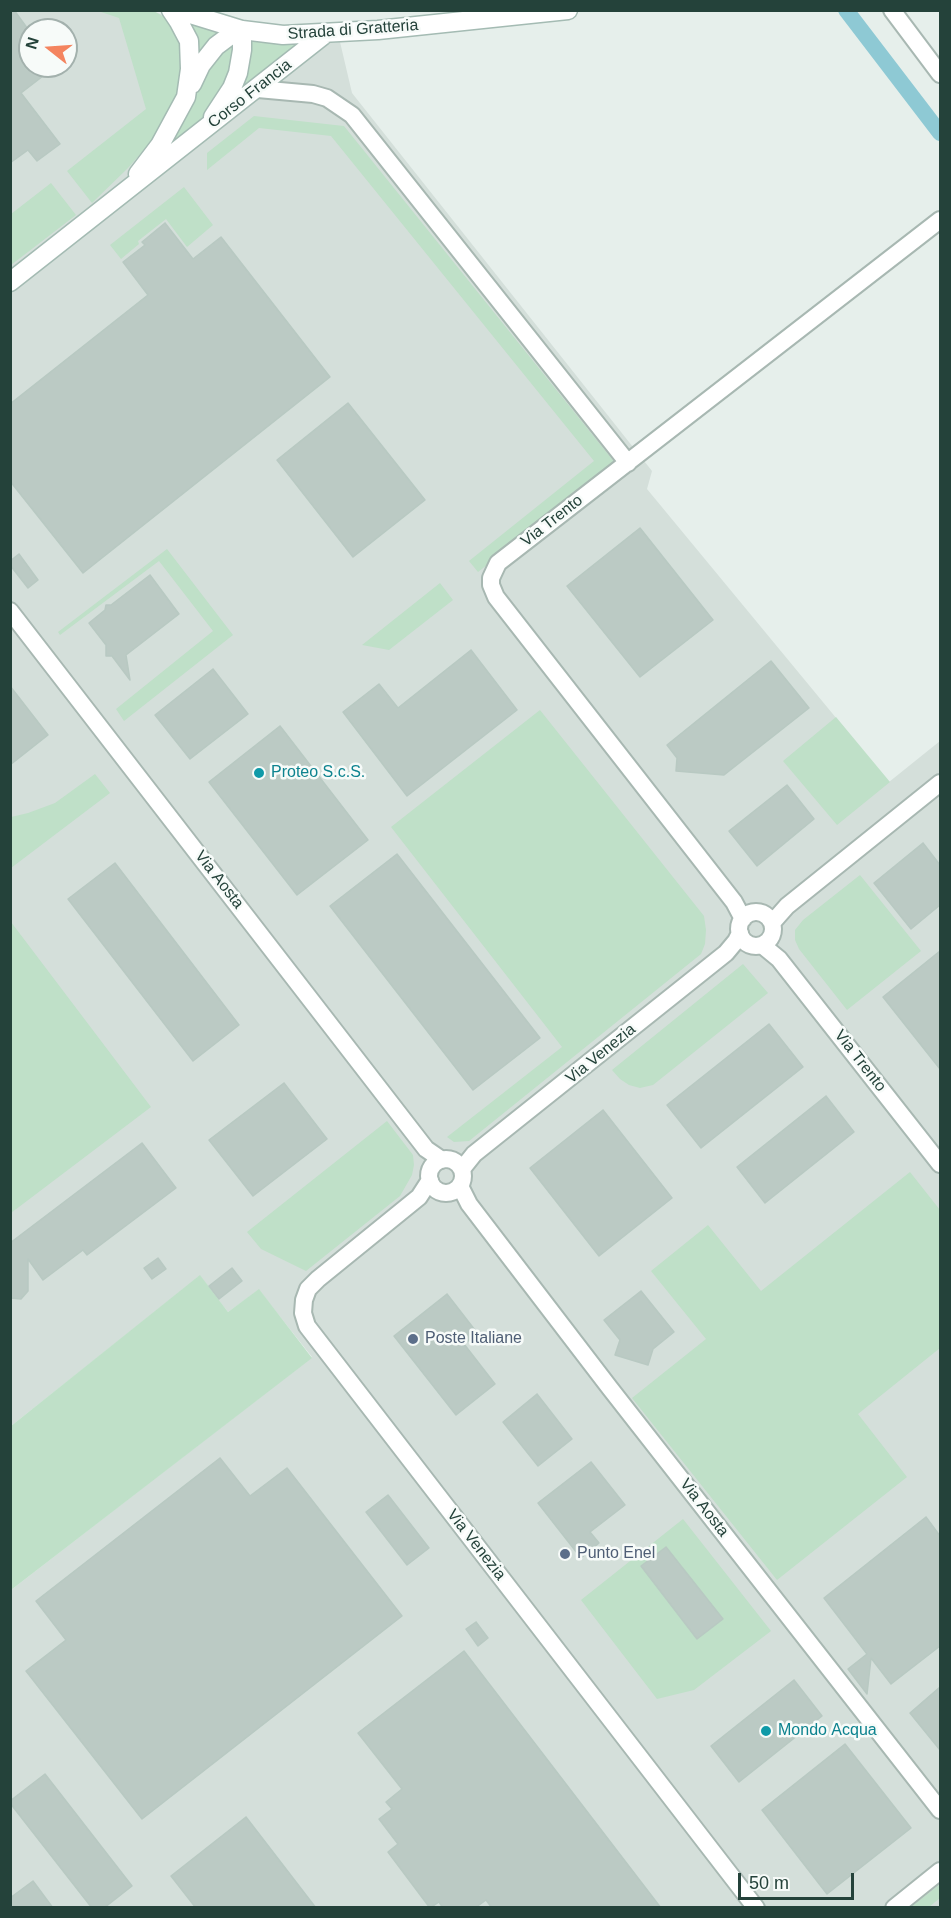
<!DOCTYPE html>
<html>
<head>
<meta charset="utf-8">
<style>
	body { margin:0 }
	#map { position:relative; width:951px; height:1918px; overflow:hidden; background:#e6efeb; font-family:Helvetica,sans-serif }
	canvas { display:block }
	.frame { position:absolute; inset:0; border:12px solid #24423a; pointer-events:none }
	.north { position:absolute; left:18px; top:18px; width:60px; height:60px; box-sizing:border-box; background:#f7fbf9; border:2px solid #a3b1ad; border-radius:50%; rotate:287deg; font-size:16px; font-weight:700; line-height:24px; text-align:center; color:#24423a }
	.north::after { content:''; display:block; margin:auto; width:21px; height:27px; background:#f4845f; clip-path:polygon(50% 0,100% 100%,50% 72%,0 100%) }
	.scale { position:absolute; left:738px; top:1873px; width:116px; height:27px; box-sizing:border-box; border:3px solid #24423a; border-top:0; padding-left:8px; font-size:18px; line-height:21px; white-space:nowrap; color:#24423a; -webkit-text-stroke:4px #f7fbf9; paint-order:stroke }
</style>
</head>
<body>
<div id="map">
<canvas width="951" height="1918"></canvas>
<div class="frame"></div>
<div class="north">N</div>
<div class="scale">50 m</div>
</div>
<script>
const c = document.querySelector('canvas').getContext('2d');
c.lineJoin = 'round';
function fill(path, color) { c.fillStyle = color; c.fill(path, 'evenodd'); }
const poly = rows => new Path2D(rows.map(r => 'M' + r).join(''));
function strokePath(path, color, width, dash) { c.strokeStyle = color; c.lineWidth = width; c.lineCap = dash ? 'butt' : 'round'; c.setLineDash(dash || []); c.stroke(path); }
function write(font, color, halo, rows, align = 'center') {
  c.font = font + ' Helvetica,sans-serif'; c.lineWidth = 5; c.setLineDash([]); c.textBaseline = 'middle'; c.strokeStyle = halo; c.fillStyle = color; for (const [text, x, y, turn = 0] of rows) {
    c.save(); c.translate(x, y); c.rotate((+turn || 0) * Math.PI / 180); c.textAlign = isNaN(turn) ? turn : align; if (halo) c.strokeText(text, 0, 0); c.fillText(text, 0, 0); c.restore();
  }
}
const built = poly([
	[11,11,152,11,221,34,250,40,285,44,340,42,352,93,652,471,647,489,889,782,940,741,940,1907,11,1907,11,1590,312,1357,259,1290,228,1312,200,1276,11,1426,10,1213,16,1209,11,1201],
	[30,30,66,30,66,66,30,66]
]);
const green = poly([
	[152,10,166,18,180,40,182,50,180,91,156,136,128,168,92,203,67,171,146,109,119,18,98,11],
	[188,23,221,34,196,60],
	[237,38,234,68,207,113,158,159,191,101,211,61],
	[250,40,300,44,229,102],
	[254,116,344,126,616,464,478,572,469,561,594,461,331,136,259,128,207,170,207,153],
	[51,183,76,215,11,265,11,214],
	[184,187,213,225,187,247,166,219,138,241,139,244,121,259,110,245],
	[167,549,233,635,124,721,116,709,213,631,159,561,60,635,58,632],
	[440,583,453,600,389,650,362,645],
	[540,710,704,916,706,930,705,944,701,954,469,1141,454,1142,447,1137,562,1047,391,827],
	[836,717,890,782,837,825,783,761],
	[95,774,110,793,11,868,11,817,28,813,55,803],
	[860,875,921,951,847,1010,799,949,795,940,795,930,803,920],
	[11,922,151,1107,11,1213],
	[743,964,768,993,653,1085,640,1088,629,1085,620,1079,612,1070],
	[387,1121,413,1155,414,1165,412,1175,400,1196,306,1271,261,1249,247,1232],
	[910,1172,940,1210,940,1348,858,1414,907,1477,777,1580,632,1398,706,1339,651,1271,708,1225,761,1291],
	[200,1275,228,1312,259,1289,312,1358,11,1590,11,1426],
	[683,1519,771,1631,694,1690,657,1699,581,1600],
	[940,1884,940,1898,929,1907,911,1907]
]);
const canal = poly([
	[846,10,940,133]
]);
const building = poly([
	[10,10,14,10,30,32,30,66,56,66,21,93,60,144,37,161,28,150,10,163,10,10],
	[165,223,193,259,221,237,330,377,83,573,10,481,10,404,148,295,123,262,145,245,142,242,165,223],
	[348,403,425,500,353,557,277,460,348,403],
	[640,528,713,620,640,677,567,586,640,528],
	[19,554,38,580,28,588,10,565,10,561,19,554],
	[150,575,179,614,126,655,130,680,112,656,106,656,106,645,89,623,105,610,106,605,111,605,150,575],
	[471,650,517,710,407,796,343,712,379,684,398,708,471,650],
	[771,661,809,708,724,775,676,771,677,758,667,745,771,661],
	[213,669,248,714,190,759,155,715,213,669],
	[10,686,48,735,10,765,10,686],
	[280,726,368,840,297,895,209,782,280,726],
	[787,785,814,819,757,866,729,831,787,785],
	[923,843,940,865,940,905,911,929,874,883,923,843],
	[397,854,540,1038,473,1090,330,906,397,854],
	[115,863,239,1025,193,1061,68,899,115,863],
	[940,951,940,1069,883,997,940,951],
	[769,1024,803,1067,701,1148,667,1105,769,1024],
	[284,1083,327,1139,253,1196,209,1140,284,1083],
	[826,1096,854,1132,765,1203,737,1167,826,1096],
	[603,1110,672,1198,599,1256,530,1168,603,1110],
	[142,1143,176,1188,87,1255,83,1250,43,1280,28,1259,28,1291,21,1299,10,1298,10,1243,142,1143],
	[158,1258,166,1269,152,1279,144,1268,158,1258],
	[232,1268,242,1281,219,1299,209,1286,232,1268],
	[641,1291,674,1332,653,1349,648,1365,615,1355,620,1340,604,1320,641,1291],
	[447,1294,478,1334,464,1344,495,1384,456,1415,394,1336,447,1294],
	[537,1394,572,1439,538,1466,503,1422,537,1394],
	[220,1458,250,1496,287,1468,402,1616,142,1819,26,1671,66,1640,36,1601,220,1458],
	[591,1462,625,1505,590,1532,599,1543,581,1558,538,1503,591,1462],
	[388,1495,429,1548,407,1565,366,1512,388,1495],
	[926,1517,940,1536,940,1646,891,1684,871,1658,867,1694,848,1669,867,1654,824,1598,926,1517],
	[666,1547,723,1619,697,1639,641,1566,666,1547],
	[476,1622,488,1638,478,1646,466,1629,476,1622],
	[464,1651,661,1908,492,1908,486,1900,475,1908,443,1908,439,1902,430,1908,388,1852,398,1844,379,1819,392,1809,386,1802,402,1789,358,1733,464,1651],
	[794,1680,822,1716,739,1782,711,1746,794,1680],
	[940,1687,940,1750,910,1713,940,1687],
	[845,1744,911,1828,827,1894,762,1810,845,1744],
	[45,1774,132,1886,104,1908,92,1908,10,1803,10,1801,45,1774],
	[246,1817,316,1908,196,1908,171,1876,246,1817],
	[33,1881,53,1908,10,1908,10,1898,33,1881]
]);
const street = poly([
	[892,10,940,74],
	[258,89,313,94,327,98,352,115,628,463],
	[10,611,426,1149,442,1160],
	'739 929a17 17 0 1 1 34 0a17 17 0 1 1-34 0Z',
	[743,919,734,902,496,597,491,585,491,578,498,563,940,220],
	[772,923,787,906,940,783],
	[762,945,779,959,940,1164],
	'429 1176a17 17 0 1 1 34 0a17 17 0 1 1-34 0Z',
	[462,1169,474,1154,726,953,736,941,740,933],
	[430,1180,419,1197,318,1279,308,1289,304,1300,303,1313,307,1326,756,1908],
	[460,1186,469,1204,609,1387,940,1810],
	[894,1908,940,1871]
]);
const secondary = poly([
	[177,10,242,30,283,35,378,30,568,10],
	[192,84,201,65,216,46,232,34,242,30,242,50,238,73,232,88,213,117],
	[138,174,160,145,186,97,190,69,189,41,179,22,171,10],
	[10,282,325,34]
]);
const markers = [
	[259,773,6,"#0f9aa8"],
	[413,1339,6,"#5c6f8a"],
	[565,1554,6,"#5c6f8a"],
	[766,1731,6,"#0f9aa8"]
];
const streetNames = [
	["Strada di Gratteria",353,30,-4],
	["Corso Francia",250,94,-38],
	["Via Trento",552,521,-38],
	["Via Aosta",219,880,52],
	["Via Venezia",601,1054,-39],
	["Via Trento",860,1061,52],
	["Via Aosta",704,1508,52],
	["Via Venezia",476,1545,52]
];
const cultureNames = [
	["Proteo S.c.S.",271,773],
	["Mondo Acqua",778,1731]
];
const serviceNames = [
	["Poste Italiane",425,1339],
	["Punto Enel",577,1554]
];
fill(built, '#d4dfda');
fill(green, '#bfe0c8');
strokePath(canal, '#8ec9d4', 16);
fill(building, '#bbcac4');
strokePath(building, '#b8c9c2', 1.5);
strokePath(street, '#a8b8b2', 20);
strokePath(secondary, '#a4bbb3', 21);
strokePath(street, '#fff', 16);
strokePath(secondary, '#fff', 18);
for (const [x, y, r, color] of markers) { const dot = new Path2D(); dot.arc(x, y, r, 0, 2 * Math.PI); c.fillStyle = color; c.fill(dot); strokePath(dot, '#f7fbf9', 2); }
write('16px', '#24423a', '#f7fbf9', streetNames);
write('16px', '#0d838f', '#f7fbf9', cultureNames, 'left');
write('16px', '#4e5e75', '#f7fbf9', serviceNames, 'left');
</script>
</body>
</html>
